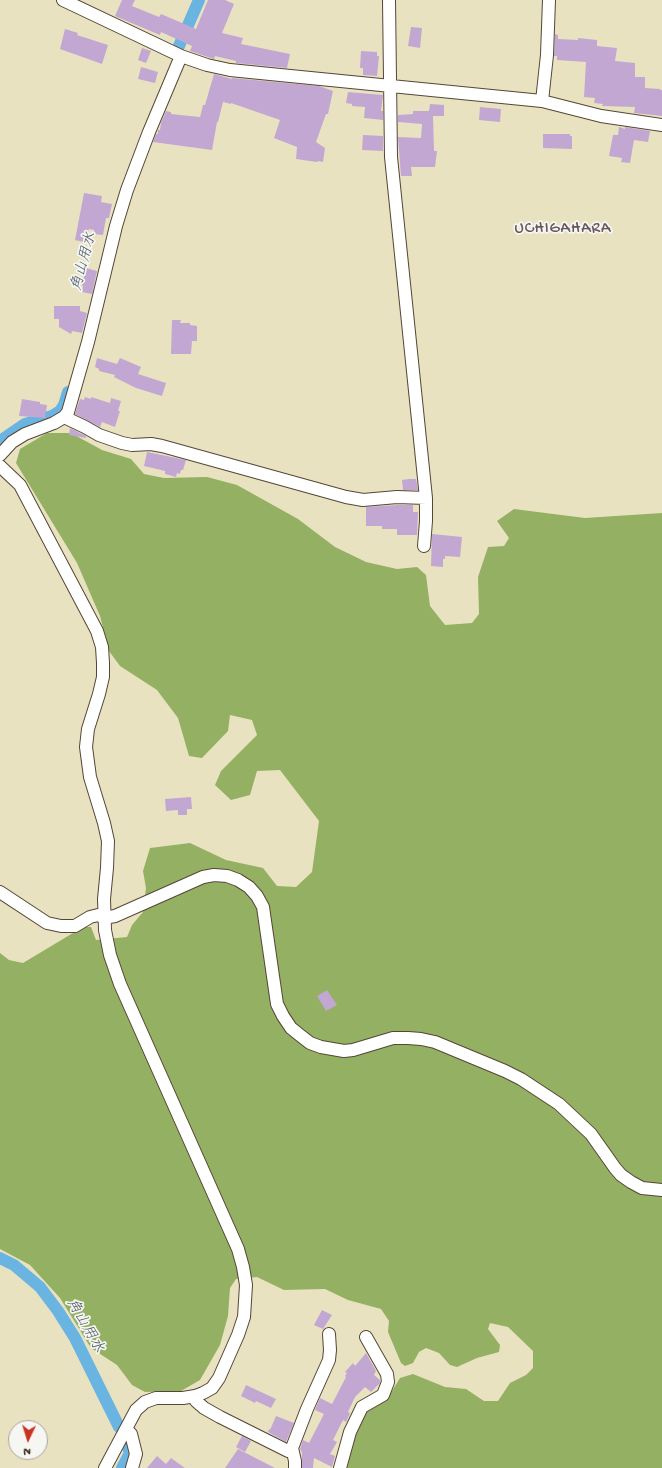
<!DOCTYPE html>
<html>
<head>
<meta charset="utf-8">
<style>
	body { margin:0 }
	#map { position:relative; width:662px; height:1468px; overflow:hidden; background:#e9e2c1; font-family:"Gochi Hand",sans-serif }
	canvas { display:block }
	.north { position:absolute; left:8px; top:1420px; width:40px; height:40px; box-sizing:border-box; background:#f6f6f2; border:1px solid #aba49d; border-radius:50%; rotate:184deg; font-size:11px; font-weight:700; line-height:16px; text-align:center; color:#3b2a1e }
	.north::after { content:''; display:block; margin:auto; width:14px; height:18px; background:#c8321e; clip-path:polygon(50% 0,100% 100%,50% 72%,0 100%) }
</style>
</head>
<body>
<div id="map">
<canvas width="662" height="1468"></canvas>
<div class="north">N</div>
</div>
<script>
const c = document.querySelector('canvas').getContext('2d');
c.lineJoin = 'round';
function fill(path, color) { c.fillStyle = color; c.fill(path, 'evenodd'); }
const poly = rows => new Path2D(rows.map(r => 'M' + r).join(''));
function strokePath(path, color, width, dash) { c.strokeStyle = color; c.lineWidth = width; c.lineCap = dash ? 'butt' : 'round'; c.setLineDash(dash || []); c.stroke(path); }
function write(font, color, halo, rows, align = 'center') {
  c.font = font + ' "Gochi Hand","Klee One",sans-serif'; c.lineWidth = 3.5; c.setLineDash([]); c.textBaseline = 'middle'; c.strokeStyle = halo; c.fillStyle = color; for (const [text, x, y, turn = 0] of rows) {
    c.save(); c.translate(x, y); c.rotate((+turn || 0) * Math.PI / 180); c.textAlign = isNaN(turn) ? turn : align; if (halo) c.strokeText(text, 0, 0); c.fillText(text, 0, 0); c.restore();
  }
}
const forest = poly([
	[47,433,71,433,102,450,131,459,144,474,164,478,207,477,237,485,298,519,335,547,366,562,397,569,417,567,426,575,430,606,445,625,472,623,479,614,478,577,488,547,504,546,509,538,497,521,514,509,585,518,662,513,662,1468,347,1468,353,1435,370,1405,390,1394,400,1378,413,1374,445,1387,466,1389,484,1401,498,1401,510,1383,526,1375,533,1368,533,1351,508,1327,490,1323,488,1329,500,1345,499,1352,477,1358,457,1367,450,1365,439,1353,426,1348,419,1352,413,1363,405,1366,401,1363,388,1332,389,1321,381,1309,348,1300,325,1289,284,1290,257,1277,236,1279,230,1288,228,1316,220,1345,200,1380,181,1391,145,1392,132,1385,117,1365,91,1348,60,1298,30,1265,0,1249,0,953,9,960,23,963,83,927,91,927,96,940,127,937,132,925,143,912,146,888,143,871,150,848,190,843,226,860,263,868,277,886,296,887,312,872,319,821,280,770,257,771,250,795,231,800,215,785,221,771,257,735,252,720,230,715,228,731,202,758,189,756,178,718,157,690,120,666,109,651,100,616,77,563,16,463,20,449]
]);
const canal = poly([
	[179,46,199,0],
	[0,441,25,424,52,416,60,411,64,405,68,392],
	[0,1258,14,1265,40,1287,58,1311,75,1338,119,1427],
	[122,1468,130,1453,126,1442]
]);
const building = poly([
	[122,0,135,0,132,6,159,17,161,14,196,29,208,0,225,0,234,4,222,33,243,38,241,44,290,54,287,68,236,63,236,61,215,56,214,59,190,51,192,46,161,32,160,35,115,16],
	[411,27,422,28,420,48,408,46],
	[65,29,78,33,77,35,108,45,102,64,60,49],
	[555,34,558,35,558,39,578,40,578,38,597,40,597,46,617,48,615,61,635,63,635,77,645,77,645,88,660,89,660,90,662,90,662,116,634,113,635,107,602,106,603,104,594,103,595,98,584,97,586,62,557,60,557,56,554,56],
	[142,48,151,51,146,63,138,60],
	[361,51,377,52,377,56,379,56,377,76,363,75,363,68,360,68],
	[141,67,158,72,155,83,138,79],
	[214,74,232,79,232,78,319,86,333,91,328,114,326,114,316,142,325,148,323,162,318,161,317,162,296,159,297,147,274,138,280,120,231,103,231,104,223,102,218,122,217,122,212,150,153,142,156,134,158,134,158,130,160,130,161,123,166,111,171,112,171,114,200,117,203,105,205,105],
	[348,92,383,95,381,111,383,111,383,120,364,118,365,107,352,106,352,104,346,103],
	[430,104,444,105,444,116,433,116,434,151,437,151,435,167,411,167,412,176,401,176,398,137,421,138,422,124,398,122,398,115,413,114,413,111,429,111],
	[480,107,501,109,500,122,479,120],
	[619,127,625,129,625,127,650,131,648,142,634,140,630,163,621,162,622,158,609,156,613,135,618,135],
	[543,134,570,134,570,136,572,136,572,149,543,148],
	[363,135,383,136,383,151,362,150],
	[84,193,102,196,101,202,112,204,109,218,106,218,103,235,94,234,94,230,89,229,84,242,75,240],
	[86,268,97,271,92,294,82,292,83,286,82,285],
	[54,306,80,306,80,311,87,313,82,333,72,331,71,334,59,327,59,319,54,319],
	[172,320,181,320,180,323,190,323,190,325,197,326,197,341,192,341,191,354,171,354],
	[97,358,117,364,120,358,141,367,138,374,166,383,162,396,136,388,114,377,115,375,99,371,99,369,95,367],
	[85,397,91,399,91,397,110,403,111,398,121,401,118,411,120,411,115,427,102,422,100,427,75,414,80,399,84,400],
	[22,399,40,402,40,404,47,405,45,418,19,416],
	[70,428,86,436,86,438,69,435],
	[147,452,186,460,183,470,181,470,180,474,177,473,176,477,165,474,165,471,144,466],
	[409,479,416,479,418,490,403,490,402,480],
	[397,505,413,505,413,512,418,512,417,535,397,535,397,529,382,529,382,526,366,526,366,507],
	[432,534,462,537,460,557,445,556,445,559,443,559,443,567,431,566],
	[191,797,192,809,187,809,187,815,178,815,178,810,166,811,165,799],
	[327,990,337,1005,326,1011,317,996],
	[322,1310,332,1315,323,1329,314,1325],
	[366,1353,376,1371,374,1375,380,1380,380,1383,371,1392,365,1387,355,1397,348,1412,350,1413,346,1422,343,1420,333,1440,337,1442,330,1454,335,1456,332,1467,314,1458,313,1468,302,1468,302,1452,300,1449,303,1440,309,1443,324,1414,315,1410,320,1398,332,1404,346,1377,345,1376,347,1373,345,1372,353,1363,355,1366],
	[246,1385,276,1399,271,1408,256,1401,255,1403,241,1396],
	[276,1416,294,1423,286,1442,268,1432,269,1429,270,1430],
	[242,1436,251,1441,245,1452,236,1447],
	[238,1449,275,1468,225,1468],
	[157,1456,166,1464,171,1458,185,1468,147,1468]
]);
const minor = poly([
	[63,0,181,56,207,65,230,70,542,101,601,116,662,125],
	[181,56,149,132,127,190,116,226,88,342,68,412,64,417,85,427,99,435,122,443,132,445,151,444,162,446,346,497,363,500,397,497,426,498,391,157,389,0],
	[542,101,547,55,549,0],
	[0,455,12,442,25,434,54,423,64,417],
	[0,466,20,485,97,631,102,647,103,663,103,677,99,694,88,729,86,747,90,777,104,823,108,841,107,868,104,899,105,930,110,955,120,984,238,1249,243,1267,246,1285,244,1317,238,1335,219,1378,212,1388,203,1393,195,1396,183,1398,156,1398,145,1402,136,1410,105,1468],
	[424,546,426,521,426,498],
	[0,892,47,923,61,926,75,926,90,917,98,915,104,918,115,916,203,877,214,875,227,876,238,880,249,887,257,896,263,907,277,1004,283,1016,291,1028,301,1036,310,1043,321,1047,344,1051,353,1050,393,1038,408,1038,421,1039,435,1042,505,1071,521,1079,559,1104,591,1134,615,1168,621,1175,631,1182,642,1188,662,1190],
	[195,1396,196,1401,204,1408,220,1417,288,1451,292,1452],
	[126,1429,131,1434,136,1454,132,1468],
	[295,1468,295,1461,292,1448,307,1409,329,1360,330,1350,329,1334],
	[340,1468,350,1432,362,1407,383,1395,388,1382,387,1374,366,1337]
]);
const waterNames = [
	["角山用水",85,262,-75],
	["角山用水",84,1326,60]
];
const quarterNames = [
	["UCHIGAHARA",563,230]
];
fill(forest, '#94b062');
strokePath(canal, '#6ab4e2', 12);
fill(building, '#c2a7d3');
strokePath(minor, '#554636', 14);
strokePath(minor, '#fff', 12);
write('italic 15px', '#4b5a63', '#f6f6f2', waterNames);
c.letterSpacing = '1px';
write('16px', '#6a565d', '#f6f6f2', quarterNames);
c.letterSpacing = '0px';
</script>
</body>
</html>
